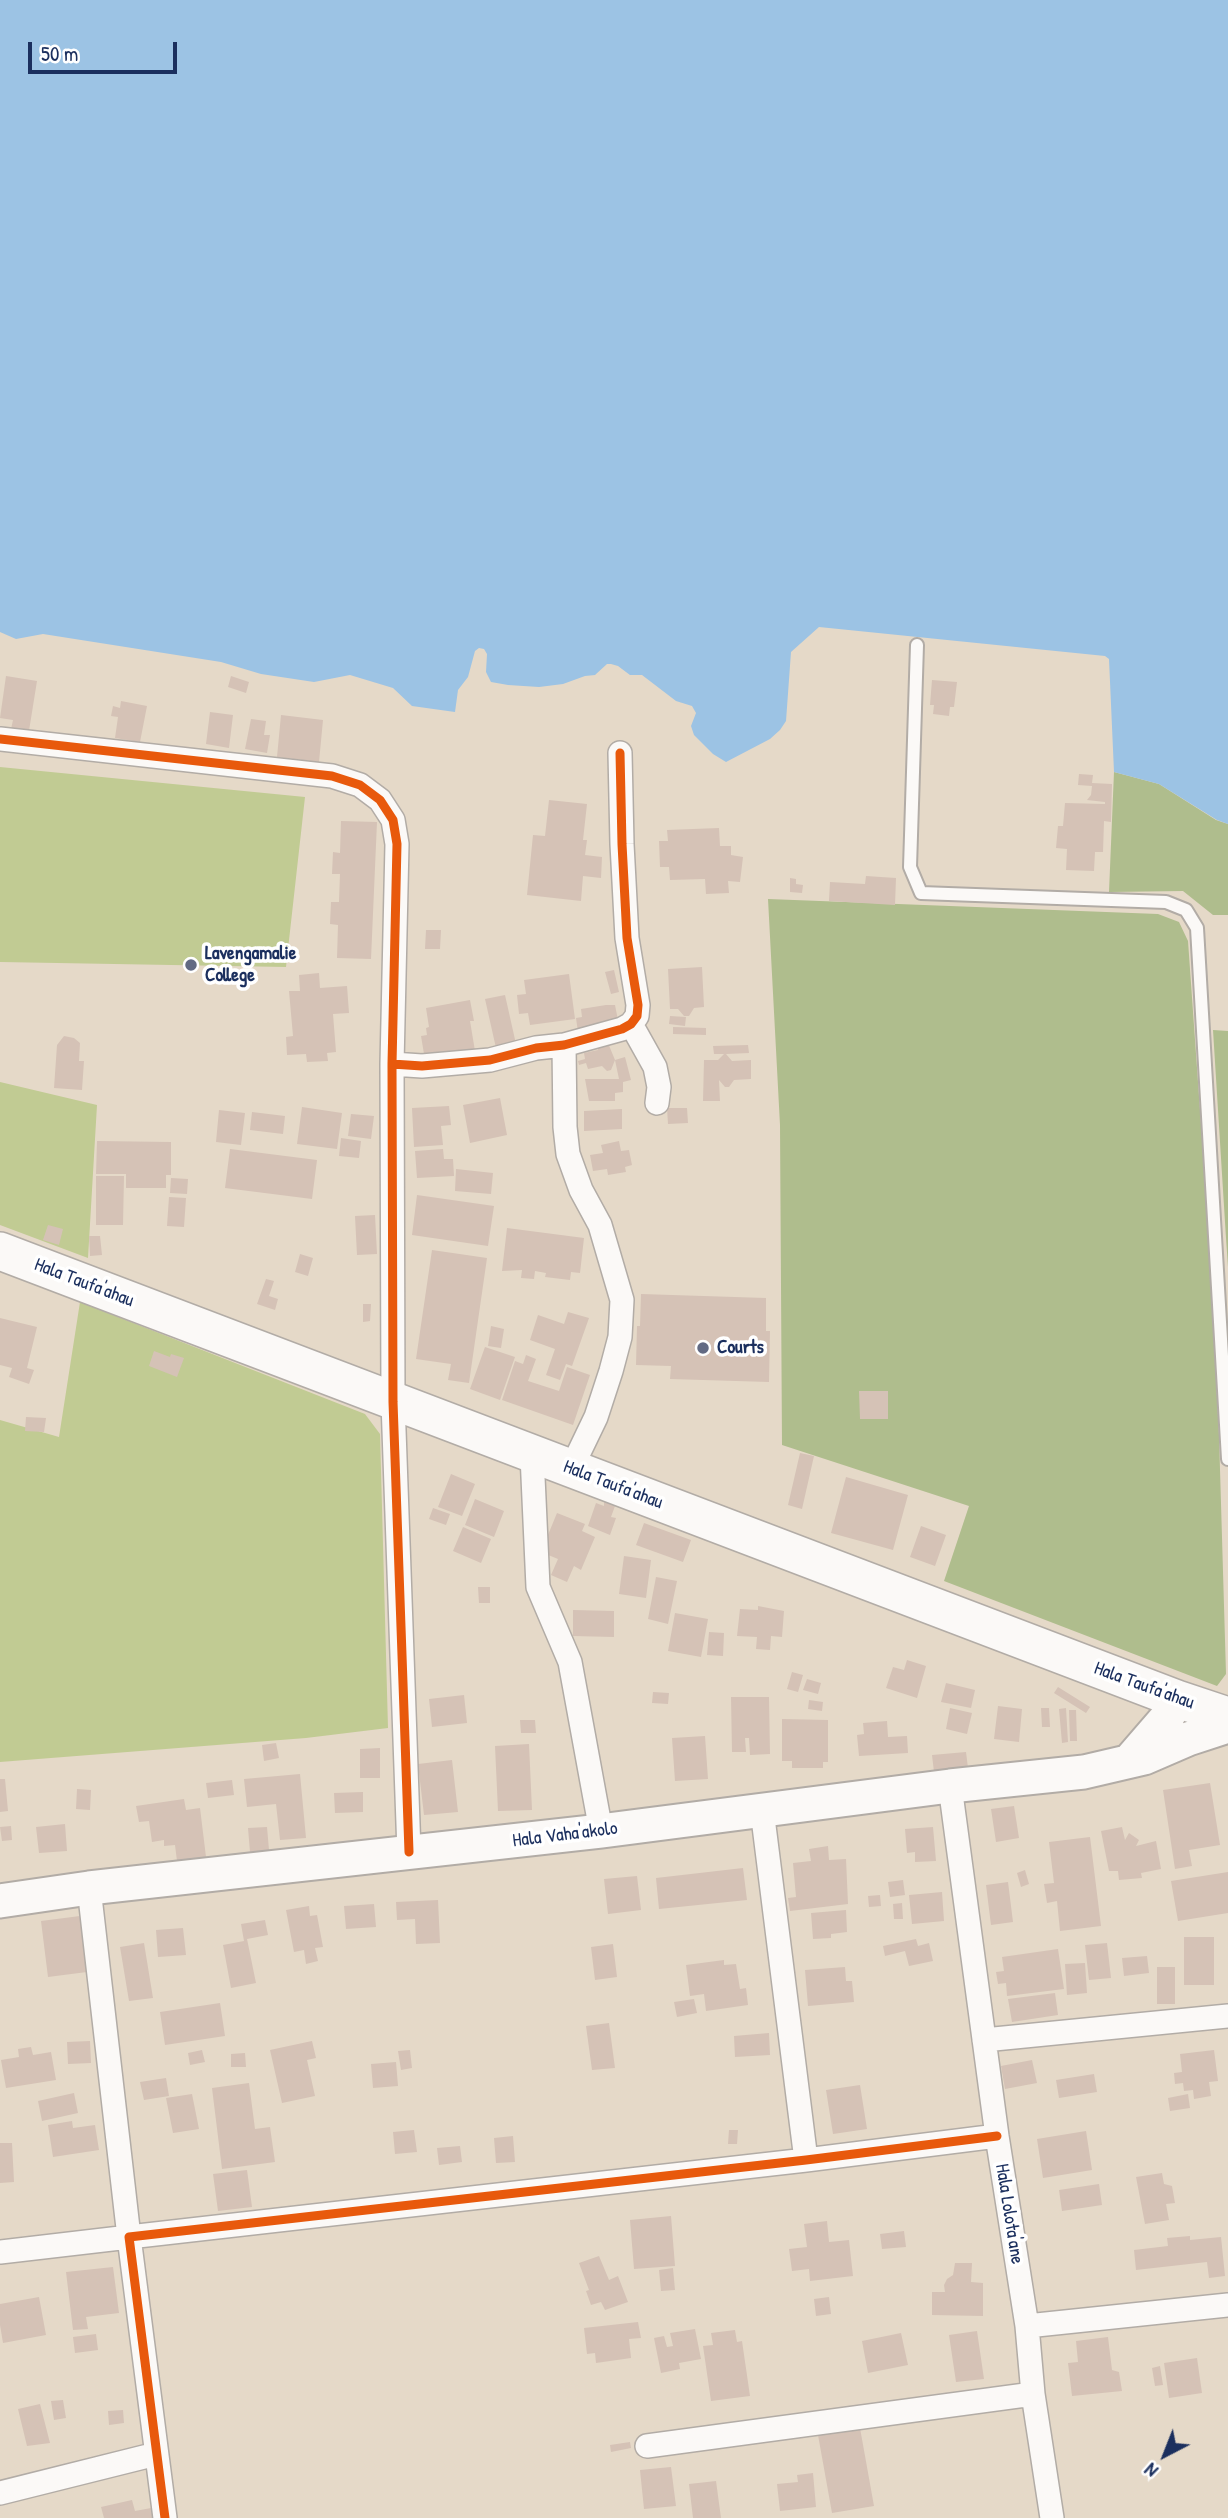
<!DOCTYPE html>
<html>
<head>
<meta charset="utf-8">
<style>
	body { margin:0 }
	#map { position:relative; width:1228px; height:2518px; overflow:hidden; background:#e5d9c8; font-family:"Patrick Hand",sans-serif }
	canvas { display:block }
	.north { position:absolute; left:1130px; top:2420px; width:70px; height:70px; -webkit-text-stroke:5px #fff; paint-order:stroke; rotate:222deg; font-size:19px; font-weight:700; line-height:28px; text-align:center; color:#1b2f5e }
	.north::after { content:''; display:block; margin:auto; width:24px; height:32px; background:#1b2f5e; clip-path:polygon(50% 0,100% 100%,50% 72%,0 100%) }
	.scale { position:absolute; left:28px; top:42px; width:149px; height:32px; box-sizing:border-box; border:4px solid #1b2f5e; border-top:0; padding-left:9px; font-size:21px; line-height:24px; white-space:nowrap; color:#1b2f5e; -webkit-text-stroke:5px #fff; paint-order:stroke }
</style>
</head>
<body>
<div id="map">
<canvas width="1228" height="2518"></canvas>
<div class="north">N</div>
<div class="scale">50 m</div>
</div>
<script>
const c = document.querySelector('canvas').getContext('2d');
c.lineJoin = 'round';
function fill(path, color) { c.fillStyle = color; c.fill(path, 'evenodd'); }
const poly = rows => new Path2D(rows.map(r => 'M' + r).join(''));
function strokePath(path, color, width, dash) { c.strokeStyle = color; c.lineWidth = width; c.lineCap = dash ? 'butt' : 'round'; c.setLineDash(dash || []); c.stroke(path); }
function write(font, color, halo, rows, align = 'center') {
  c.font = font + ' "Patrick Hand",sans-serif'; c.lineWidth = 7; c.setLineDash([]); c.textBaseline = 'middle'; c.strokeStyle = halo; c.fillStyle = color; for (const [text, x, y, turn = 0] of rows) {
    c.save(); c.translate(x, y); c.rotate((+turn || 0) * Math.PI / 180); c.textAlign = isNaN(turn) ? turn : align; if (halo) c.strokeText(text, 0, 0); c.fillText(text, 0, 0); c.restore();
  }
}
const green = poly([
	[0,767,305,797,286,967,0,962],
	[0,1082,97,1105,88,1258,0,1225],
	[80,1302,365,1414,380,1434,388,1728,306,1738,0,1762,0,1420,59,1437]
]);
const forest = poly([
	[1114,772,1159,784,1216,820,1228,824,1228,915,1213,915,1183,891,1109,892],
	[768,899,1158,914,1179,922,1188,941,1209,1237,1219,1435,1226,1674,1217,1686,944,1581,969,1506,782,1445,780,1125],
	[1213,1030,1228,1031,1228,1267,1226,1238]
]);
const water = poly([
	[0,0,1228,0,1228,824,1217,820,1159,784,1114,772,1109,659,1105,656,819,627,791,652,786,721,780,730,770,739,726,762,713,754,694,735,691,726,696,713,692,706,676,701,642,675,630,675,618,666,611,664,607,664,595,675,585,676,563,684,539,687,508,685,491,682,486,672,487,654,484,649,479,648,475,651,468,677,458,690,455,712,412,706,393,688,350,675,314,682,261,674,221,662,43,634,16,639,0,632]
]);
const building = poly([
	[6,676,37,681,28,737,10,734,13,720,0,718],
	[231,676,249,682,246,693,228,687],
	[932,680,957,682,954,707,950,707,949,716,933,714,934,705,930,705],
	[121,701,147,706,140,742,115,738,118,717,111,716,113,706,120,708],
	[210,712,233,715,229,748,206,744],
	[281,715,323,720,319,762,277,757],
	[251,719,266,721,264,735,270,735,267,753,245,749],
	[1079,774,1093,775,1092,783,1112,784,1111,822,1104,821,1103,852,1095,852,1094,871,1066,870,1067,849,1056,848,1058,826,1063,826,1065,803,1105,804,1105,802,1087,800,1091,795,1092,786,1078,785],
	[549,800,587,804,583,840,587,840,585,855,602,857,601,878,583,876,581,901,527,895,533,835,545,836],
	[341,821,377,822,371,959,337,958,338,925,330,924,331,902,339,902,340,874,332,874,333,852,340,853],
	[719,828,720,846,731,846,731,855,743,857,740,882,728,881,729,893,706,894,705,879,670,880,669,867,660,867,659,841,668,841,667,830],
	[866,876,896,878,895,905,829,901,830,882,865,884],
	[790,878,796,879,796,884,803,885,802,893,790,892],
	[426,930,441,930,440,949,425,949],
	[702,967,704,1007,694,1008,689,1016,684,1016,678,1009,670,1009,668,969],
	[614,970,619,992,611,994,605,972],
	[319,973,320,988,347,986,349,1013,333,1014,336,1052,327,1053,328,1061,307,1062,306,1054,287,1055,286,1037,293,1036,289,991,300,991,299,975],
	[569,974,575,1019,530,1025,528,1013,519,1014,517,995,526,994,524,980],
	[505,995,516,1044,496,1048,485,999],
	[470,1000,474,1021,470,1021,475,1051,431,1059,430,1053,424,1054,421,1036,427,1035,426,1028,429,1027,426,1008],
	[606,1005,615,1005,619,1025,578,1032,576,1018,582,1017,581,1009],
	[670,1016,686,1017,685,1026,669,1024],
	[673,1027,706,1028,706,1035,673,1034],
	[64,1036,74,1038,80,1043,79,1061,84,1061,82,1090,54,1088,57,1045],
	[608,1043,615,1060,611,1070,607,1071,602,1066,588,1069,586,1063,579,1065,578,1061,585,1059,584,1053,598,1050,598,1046],
	[748,1045,749,1053,726,1054,732,1061,751,1060,751,1079,734,1080,729,1087,725,1087,719,1080,720,1101,703,1101,704,1060,718,1060,724,1054,714,1054,713,1046],
	[625,1057,631,1080,623,1082,623,1092,615,1093,615,1101,589,1101,585,1079,619,1079,615,1060],
	[500,1098,507,1135,470,1143,463,1105],
	[449,1106,451,1125,441,1126,443,1145,414,1147,412,1108],
	[302,1107,342,1113,337,1149,297,1144],
	[667,1108,687,1108,688,1123,668,1124],
	[622,1109,622,1129,584,1131,584,1111],
	[219,1110,245,1113,241,1145,216,1142],
	[252,1112,285,1116,283,1134,250,1130],
	[351,1114,374,1116,371,1139,348,1136],
	[341,1138,361,1141,359,1158,339,1156],
	[97,1141,171,1142,171,1175,166,1175,166,1188,126,1188,126,1174,96,1174],
	[619,1141,621,1151,629,1150,632,1165,625,1167,626,1172,608,1175,607,1169,593,1171,590,1155,603,1153,601,1145],
	[230,1149,317,1160,312,1199,225,1188],
	[443,1149,444,1159,453,1159,454,1176,417,1178,415,1151],
	[456,1169,493,1173,491,1194,455,1191],
	[96,1176,124,1176,123,1225,96,1225],
	[171,1178,188,1179,187,1194,170,1193],
	[417,1195,494,1206,488,1246,412,1235],
	[169,1197,186,1198,184,1227,167,1226],
	[375,1215,377,1254,357,1255,355,1216],
	[48,1225,63,1229,59,1245,43,1240],
	[507,1228,584,1238,580,1273,571,1272,570,1280,545,1277,546,1273,535,1271,534,1279,521,1278,522,1270,502,1271],
	[89,1236,100,1236,102,1255,90,1256],
	[432,1250,487,1258,469,1383,448,1380,451,1364,416,1359],
	[300,1254,313,1258,308,1276,295,1272],
	[266,1279,274,1281,269,1296,278,1299,275,1310,257,1304],
	[641,1294,766,1298,766,1331,770,1331,769,1382,670,1379,671,1366,636,1365,637,1326,640,1326],
	[363,1304,371,1304,370,1321,363,1322],
	[568,1312,589,1318,572,1366,566,1364,560,1380,546,1375,555,1349,530,1340,538,1315,564,1324],
	[0,1318,37,1327,27,1368,34,1370,29,1384,9,1377,12,1368,0,1365],
	[491,1326,504,1329,501,1348,488,1346],
	[485,1347,515,1357,500,1400,470,1389],
	[154,1351,170,1357,171,1354,184,1358,177,1377,149,1366],
	[526,1355,536,1359,528,1381,559,1391,567,1367,590,1375,573,1425,502,1400,515,1361,523,1364],
	[859,1391,888,1391,888,1419,860,1419],
	[26,1417,46,1418,44,1432,25,1431],
	[800,1453,814,1456,802,1509,788,1505],
	[451,1474,475,1484,462,1516,438,1507],
	[846,1477,908,1495,893,1550,831,1533],
	[475,1499,504,1511,494,1537,465,1525],
	[604,1502,615,1506,611,1517,616,1518,610,1535,588,1526,596,1503,604,1506],
	[433,1508,450,1514,446,1525,429,1519],
	[557,1513,585,1524,582,1531,595,1537,581,1570,574,1566,567,1582,551,1575,558,1559,541,1552],
	[644,1523,691,1540,683,1562,636,1545],
	[921,1526,946,1535,935,1566,910,1557],
	[463,1527,491,1539,481,1563,453,1551],
	[624,1556,651,1560,646,1598,619,1594],
	[656,1577,677,1581,668,1624,648,1619],
	[478,1587,490,1587,490,1603,479,1603],
	[758,1606,784,1611,782,1637,771,1636,770,1650,756,1649,757,1637,737,1636,740,1609,758,1610],
	[573,1610,614,1611,614,1637,573,1636],
	[675,1613,708,1619,701,1657,668,1651],
	[709,1632,724,1633,723,1656,707,1655],
	[907,1660,926,1666,917,1698,886,1688,893,1667,904,1670],
	[792,1672,803,1675,798,1692,787,1689],
	[807,1679,821,1683,818,1694,803,1690],
	[946,1683,975,1690,971,1708,941,1702],
	[1058,1687,1090,1707,1086,1713,1054,1693],
	[653,1692,669,1693,668,1704,652,1703],
	[464,1695,467,1723,432,1727,429,1699],
	[731,1697,769,1697,770,1754,750,1755,749,1738,745,1738,746,1752,732,1752],
	[809,1700,823,1702,822,1711,808,1709],
	[998,1706,1022,1709,1019,1742,994,1739],
	[950,1708,972,1713,967,1734,946,1729],
	[1041,1708,1049,1708,1050,1727,1042,1727],
	[1066,1708,1068,1742,1062,1743,1059,1709],
	[1069,1710,1076,1710,1077,1741,1070,1741],
	[782,1719,828,1720,828,1762,823,1762,823,1768,792,1768,792,1761,782,1761],
	[520,1720,535,1720,536,1733,521,1733],
	[887,1721,888,1737,907,1736,908,1753,859,1756,857,1735,864,1734,863,1723],
	[705,1736,708,1779,675,1781,672,1738],
	[276,1743,279,1758,264,1761,262,1745],
	[529,1744,532,1810,498,1811,495,1746],
	[380,1748,380,1778,360,1778,360,1749],
	[966,1752,968,1768,934,1772,932,1755],
	[452,1760,458,1812,424,1815,418,1764],
	[300,1774,306,1838,280,1840,276,1804,247,1807,244,1779],
	[0,1779,5,1779,8,1811,0,1812],
	[232,1780,234,1795,208,1798,206,1783],
	[1210,1783,1220,1845,1189,1850,1192,1866,1175,1869,1163,1790],
	[77,1789,91,1790,90,1810,76,1809],
	[363,1792,363,1812,335,1813,334,1793],
	[184,1799,186,1810,200,1808,206,1857,177,1861,175,1845,164,1846,164,1840,152,1842,149,1821,139,1822,136,1806],
	[1014,1806,1019,1838,996,1842,991,1809],
	[65,1824,67,1851,39,1853,36,1827],
	[11,1826,12,1840,2,1841,0,1827],
	[267,1827,269,1850,250,1852,248,1828],
	[933,1827,936,1861,915,1862,915,1852,907,1853,905,1829],
	[1122,1827,1125,1840,1129,1833,1139,1840,1136,1846,1156,1841,1161,1869,1141,1873,1142,1878,1119,1880,1118,1871,1109,1871,1101,1831],
	[1090,1837,1101,1926,1060,1931,1057,1901,1047,1903,1044,1884,1054,1883,1049,1842],
	[828,1846,829,1860,846,1859,848,1904,790,1911,788,1898,796,1897,793,1863,811,1861,809,1849],
	[743,1868,747,1900,659,1909,656,1878],
	[1025,1870,1029,1884,1021,1887,1017,1873],
	[1228,1872,1228,1913,1178,1921,1171,1881],
	[637,1876,641,1910,608,1914,604,1879],
	[903,1880,905,1895,890,1897,888,1882],
	[1008,1882,1013,1922,991,1925,986,1885],
	[942,1892,944,1921,912,1924,909,1895],
	[880,1895,881,1906,869,1907,868,1896],
	[438,1900,440,1943,416,1944,415,1919,397,1920,396,1902],
	[902,1903,903,1919,894,1919,893,1904],
	[374,1904,376,1927,346,1929,344,1906],
	[309,1906,310,1916,317,1915,323,1947,315,1948,318,1961,306,1964,304,1950,294,1952,286,1910],
	[846,1910,847,1932,831,1934,831,1938,813,1939,811,1913],
	[80,1916,87,1972,48,1977,41,1921],
	[265,1920,268,1935,247,1939,256,1983,231,1988,223,1945,244,1941,241,1924],
	[183,1928,186,1955,158,1957,156,1930],
	[1184,1937,1214,1937,1214,1985,1184,1985],
	[916,1939,918,1946,929,1943,933,1961,909,1966,905,1951,885,1956,883,1946],
	[144,1943,153,1998,129,2001,120,1947],
	[1107,1943,1111,1978,1089,1980,1085,1945],
	[613,1944,617,1977,595,1980,591,1947],
	[1058,1949,1064,1989,1007,1996,1006,1983,998,1984,996,1972,1004,1971,1002,1957],
	[1147,1956,1149,1973,1124,1976,1122,1958],
	[724,1960,724,1965,736,1964,740,1989,746,1988,748,2005,706,2011,704,1994,690,1996,686,1965],
	[1085,1963,1087,1993,1067,1995,1065,1964],
	[845,1967,846,1981,852,1981,854,2002,808,2006,805,1970],
	[1157,1967,1175,1967,1175,2004,1157,2004],
	[1055,1993,1058,2015,1012,2022,1008,1999],
	[694,1999,697,2013,677,2017,674,2002],
	[220,2003,225,2036,165,2045,160,2012],
	[609,2023,615,2068,592,2070,586,2026],
	[769,2033,770,2055,735,2057,734,2036],
	[90,2041,91,2063,68,2064,67,2042],
	[312,2041,316,2058,307,2060,315,2096,282,2103,270,2050],
	[31,2047,33,2055,51,2052,56,2080,6,2088,1,2060,19,2057,18,2049],
	[202,2050,205,2062,190,2065,188,2053],
	[410,2050,412,2068,401,2070,398,2051],
	[1214,2050,1218,2081,1209,2082,1211,2096,1194,2099,1193,2090,1184,2091,1183,2083,1175,2084,1174,2073,1182,2072,1180,2054],
	[245,2053,246,2067,231,2067,231,2054],
	[1032,2060,1037,2083,1005,2089,1001,2066],
	[396,2062,398,2086,373,2088,371,2064],
	[1094,2074,1097,2092,1059,2098,1056,2080],
	[166,2078,169,2096,144,2100,140,2082],
	[249,2083,255,2129,270,2127,275,2162,222,2169,212,2088],
	[860,2085,867,2129,833,2134,826,2090],
	[74,2093,78,2113,42,2121,38,2101],
	[192,2094,199,2129,173,2133,166,2098],
	[1188,2094,1190,2108,1170,2111,1168,2098],
	[72,2121,73,2128,95,2125,99,2150,53,2157,48,2125],
	[414,2130,417,2152,395,2154,393,2132],
	[729,2130,738,2130,737,2144,728,2144],
	[1086,2131,1092,2170,1043,2178,1037,2139],
	[513,2136,515,2162,496,2163,494,2138],
	[0,2143,12,2143,14,2182,0,2183],
	[460,2146,462,2162,439,2165,437,2148],
	[247,2170,252,2207,218,2211,213,2174],
	[1162,2173,1164,2184,1172,2186,1175,2203,1166,2204,1169,2220,1145,2224,1136,2177],
	[1099,2184,1102,2205,1062,2211,1059,2190],
	[671,2216,675,2266,634,2269,630,2220],
	[827,2221,829,2242,849,2240,853,2276,810,2281,809,2269,792,2271,789,2249,807,2247,804,2224],
	[904,2231,906,2247,882,2249,880,2234],
	[1190,2236,1190,2240,1221,2237,1225,2276,1209,2278,1207,2262,1136,2270,1134,2250,1168,2246,1167,2238],
	[599,2256,609,2280,618,2276,628,2302,605,2310,601,2302,591,2305,586,2291,589,2290,579,2263],
	[955,2263,972,2263,971,2282,983,2283,983,2316,932,2315,932,2292,945,2292,944,2285,947,2279,953,2275],
	[113,2267,119,2313,86,2317,88,2329,73,2330,66,2272],
	[673,2268,675,2290,661,2291,659,2270],
	[39,2297,46,2335,3,2343,0,2325,0,2304],
	[829,2297,831,2314,816,2316,814,2299],
	[638,2322,641,2338,629,2339,631,2358,596,2363,595,2353,587,2354,584,2328],
	[695,2329,701,2359,679,2363,680,2369,661,2373,654,2338,664,2336,667,2347,673,2346,670,2333],
	[735,2330,737,2342,742,2341,750,2396,711,2401,703,2346,713,2345,711,2333],
	[977,2331,984,2379,956,2382,949,2335],
	[901,2333,908,2365,868,2373,862,2341],
	[96,2334,98,2350,75,2353,73,2337],
	[1108,2337,1112,2370,1119,2372,1122,2391,1072,2396,1068,2363,1078,2362,1076,2341],
	[1197,2358,1202,2393,1169,2398,1164,2363],
	[1160,2366,1163,2385,1155,2386,1152,2368],
	[63,2400,66,2418,54,2420,51,2401],
	[40,2404,50,2443,27,2446,18,2409],
	[123,2410,124,2423,109,2425,108,2411],
	[860,2428,874,2506,832,2513,818,2435],
	[630,2442,631,2448,611,2452,610,2445],
	[671,2467,676,2506,644,2509,640,2470],
	[813,2473,816,2507,780,2511,777,2484,798,2482,797,2475],
	[716,2481,721,2518,693,2518,689,2484],
	[132,2500,135,2511,151,2508,153,2518,104,2518,101,2507]
]);
const lane = poly([
	[917,645,910,867,921,893,1166,902,1186,910,1197,928,1228,1459]
]);
const street = poly([
	[0,739,332,776,360,785,380,800,393,820,397,844,392,1064,393,1402,409,1852],
	[631,1024,655,1067,659,1087,657,1103],
	[564,1045,565,1127,568,1154,581,1190,600,1225,622,1300,620,1337,611,1371,596,1417,571,1469],
	[392,1064,422,1066,490,1060,536,1048,564,1045,622,1029,631,1024,637,1016,638,1005,627,938,622,844,620,753],
	[532,1455,538,1587,570,1662,601,1831],
	[950,1786,997,2136,1027,2326,1033,2394,1052,2518],
	[762,1810,806,2160],
	[984,2040,1228,2016],
	[0,2252,129,2237,89,1888],
	[1027,2326,1228,2305],
	[647,2446,1033,2394],
	[0,2493,156,2454],
	[165,2518,129,2237,806,2160,997,2136]
]);
const secondary = poly([
	[1130,1760,1168,1716,1177,1699],
	[0,1901,89,1888,601,1831,950,1786,1084,1772,1144,1758,1188,1739,1228,1726]
]);
const primary = poly([
	[0,1251,1177,1699,1228,1716]
]);
const cycleway = poly([
	[0,739,332,776,360,785,380,800,393,820,397,844,392,1064,393,1402,409,1852],
	[392,1064,422,1066,490,1060,536,1048,564,1045,622,1029,631,1024,637,1016,638,1005,627,938,622,844,620,753],
	[165,2518,129,2237,806,2160,997,2136]
]);
const markers = [
	[191,965,7,"#626a83"],
	[703,1348,7,"#626a83"]
];
const poiNames = [
	["Lavengamalie",205,954],
	["College",205,976],
	["Courts",717,1348]
];
const streetNames = [
	["Hala Taufa'ahau",84,1283,21],
	["Hala Taufa'ahau",613,1485,21],
	["Hala Taufa'ahau",1144,1686,20],
	["Hala Vaha'akolo",565,1835,-7],
	["Hala Lolota'ane",1009,2214,81]
];
fill(green, '#c1cb93');
fill(forest, '#afbd8d');
fill(water, '#9cc3e4');
fill(building, '#d5c2b6');
strokePath(lane, '#b2aca6', 16);
strokePath(street, '#b2aca6', 26);
strokePath(secondary, '#b2aca6', 37);
strokePath(primary, '#b2aca6', 40);
strokePath(lane, '#fbf9f7', 12);
strokePath(street, '#fbf9f7', 23);
strokePath(secondary, '#fbf9f7', 33);
strokePath(primary, '#fbf9f7', 37);
strokePath(cycleway, '#e8590c', 9);
for (const [x, y, r, color] of markers) { const dot = new Path2D(); dot.arc(x, y, r, 0, 2 * Math.PI); c.fillStyle = color; c.fill(dot); strokePath(dot, '#fff', 2.5); }
write('bold 19px', '#1b2f5e', '#fff', poiNames, 'left');
write('19px', '#1b2f5e', '#fff', streetNames);
</script>
</body>
</html>
